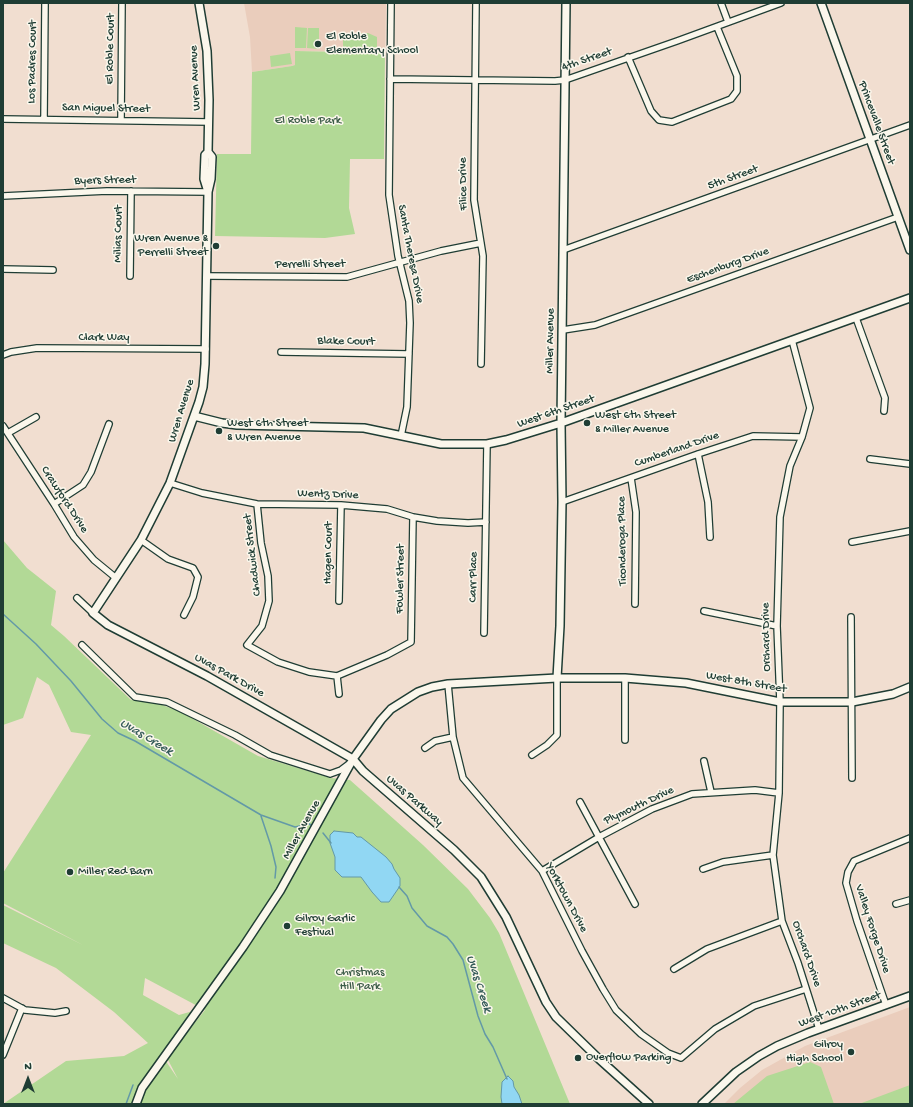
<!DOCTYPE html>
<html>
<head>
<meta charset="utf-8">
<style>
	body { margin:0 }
	#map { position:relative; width:913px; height:1107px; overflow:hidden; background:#f1ded0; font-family:"Gochi Hand",sans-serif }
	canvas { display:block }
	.frame { position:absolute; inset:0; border:4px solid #1f3d34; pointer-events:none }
	.north { position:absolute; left:8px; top:1059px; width:40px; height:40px; -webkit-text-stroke:3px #fbf7ec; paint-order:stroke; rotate:0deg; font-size:11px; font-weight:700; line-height:16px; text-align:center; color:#1f3d34 }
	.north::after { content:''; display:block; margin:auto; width:14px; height:18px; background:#1f3d34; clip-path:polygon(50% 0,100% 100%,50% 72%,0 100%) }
</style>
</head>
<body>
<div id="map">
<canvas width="913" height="1107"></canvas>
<div class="frame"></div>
<div class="north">N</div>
</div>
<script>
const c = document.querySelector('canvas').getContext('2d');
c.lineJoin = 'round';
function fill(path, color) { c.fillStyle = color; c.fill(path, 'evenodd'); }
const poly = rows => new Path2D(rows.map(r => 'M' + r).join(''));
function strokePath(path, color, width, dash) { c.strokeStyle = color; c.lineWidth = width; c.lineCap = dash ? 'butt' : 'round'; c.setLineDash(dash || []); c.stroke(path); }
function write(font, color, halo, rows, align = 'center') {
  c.font = font + ' "Gochi Hand",sans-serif'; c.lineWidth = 3; c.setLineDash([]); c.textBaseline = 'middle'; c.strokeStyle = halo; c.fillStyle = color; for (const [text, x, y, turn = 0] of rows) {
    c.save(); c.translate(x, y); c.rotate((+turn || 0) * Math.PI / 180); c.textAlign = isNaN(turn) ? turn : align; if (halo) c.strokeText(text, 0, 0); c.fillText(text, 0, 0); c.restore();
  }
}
const built = poly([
	[244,3,386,3,385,52,295,51,295,65,292,66,252,72,250,37],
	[910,1007,910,1104,724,1104,740,1088,762,1070,805,1046]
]);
const green = poly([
	[295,27,307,28,306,48,295,48],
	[308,28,319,28,319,49,307,48],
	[343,33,368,33,377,37,377,52,385,52,384,159,350,159,349,208,355,234,325,238,215,236,217,154,251,154,252,72,292,66,295,65,295,51,343,52],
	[290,53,292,64,271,67,270,56],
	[3,540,27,568,56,591,51,625,64,636,131,700,157,703,181,712,258,756,331,778,350,780,423,845,468,889,490,918,499,933,570,1104,3,1104,66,1061,124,1056,148,1043,114,1012,56,968,3,943,3,905,83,945,3,903,3,873,91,735,71,732,49,685,37,677,23,718,3,725],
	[145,978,205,1010,167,1058,178,1079,161,1054,193,1011,179,1015,143,995],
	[810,1062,821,1067,834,1104,733,1104,767,1076],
	[910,1085,910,1104,859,1104]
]);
const water = poly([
	[334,831,353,833,357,837,361,837,386,857,392,864,394,869,400,878,400,886,389,902,381,902,372,892,361,877,342,877,335,870,335,857,330,843,330,835,334,831],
	[508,1076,513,1081,514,1087,519,1095,522,1104,502,1104,501,1097,502,1082,508,1076]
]);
const stream = poly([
	[3,614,36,644,71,681,102,719,118,733,135,741,261,815,295,827,309,824,313,826],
	[261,816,271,846,276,867,275,878],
	[323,833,331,843],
	[399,887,407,896,412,908,427,926,447,937,453,944,463,960,478,1016,485,1034,493,1047,507,1079],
	[126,1104,133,1085]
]);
const minor = poly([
	[391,3,389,195,398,256,409,301,410,323,407,407,401,436],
	[476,3,474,200,483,256,481,364],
	[721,3,728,22],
	[628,57,651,111,659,120,672,122,731,99,737,91,737,76,717,27],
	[390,79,555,81,565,80,677,41,781,3],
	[3,119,209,122],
	[44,119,45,4],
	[121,120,122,3],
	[3,196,107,191,208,192],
	[563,250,910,125],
	[3,269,53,270],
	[130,276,131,191],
	[207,276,347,277,441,251,481,243],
	[856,318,885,398,884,411],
	[563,330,595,325,898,217],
	[792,340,810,408,802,437,790,466,780,517,777,626,780,702,779,793,773,855,782,921,798,963,819,1029],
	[281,352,409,354],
	[3,355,11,352,37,348,206,349],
	[3,426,54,504,74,537,94,560,116,578],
	[8,433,36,417],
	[698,454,708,502,710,537],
	[870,459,910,464],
	[631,478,636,512,635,604],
	[170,483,202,493,257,504,341,505,387,509,413,517,437,521,468,523,486,522],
	[562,502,698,454,753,436,802,437],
	[54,504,83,485,91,472,109,424],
	[257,504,261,543,268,576,269,601,262,626,247,645,278,662,309,672,337,676,387,655,411,642,413,517],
	[141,540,168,559,193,568,198,577,193,597,184,615],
	[852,542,910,531],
	[77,598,93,613],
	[339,601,341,505],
	[704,611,777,626],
	[851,617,852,778],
	[484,633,487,444],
	[82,645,135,697,167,702,235,735,270,755,330,774,341,770,349,764],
	[337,676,339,694],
	[625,678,625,740],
	[448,684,453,737,463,778,542,871,582,951,603,989,616,1010,641,1034,668,1053,681,1058,715,1029,754,1006,806,989],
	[425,748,435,741,453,737],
	[532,755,547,745,557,735,557,678],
	[704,761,711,792],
	[580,802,635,904],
	[703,869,723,862,773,855],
	[542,871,599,837,652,809,692,794,755,790,779,793],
	[896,904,910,900],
	[674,969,707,949,782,921],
	[3,998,25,1010,55,1013,66,1011],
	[886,1005,857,921,846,883,848,872,854,861,910,838],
	[3,1055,22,1008]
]);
const tertiary = poly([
	[199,3,207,51,209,100,208,152,212,157,211,179,208,192,205,364,203,387,199,402,170,483,141,540,93,613,108,625,207,676,353,759,363,771,454,850,481,877,506,917,546,1002,556,1017,599,1059,649,1104],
	[821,3,910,250],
	[208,192,204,179,205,155,208,152],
	[194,416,222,423,237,425,364,428,441,444,487,444,506,440,561,423,910,298],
	[557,678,560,626,562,502,561,423,566,3],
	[136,1104,142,1088,243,947,280,891,353,759,381,720,391,709,418,692,432,687,448,684,557,678,625,678,686,683,780,702,852,702,893,694,910,687],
	[702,1104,736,1072,759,1056,777,1046,808,1033,910,996]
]);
const markers = [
	[318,44,4,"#1f3d34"],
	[216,246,4,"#1f3d34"],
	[587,423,4,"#1f3d34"],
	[219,431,4,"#1f3d34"],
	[70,872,4,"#1f3d34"],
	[287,926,4,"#1f3d34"],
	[851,1052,4,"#1f3d34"],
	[578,1058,4,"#1f3d34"]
];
const poiNames = [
	["El Roble",326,37],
	["Elementary School",326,51],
	["Wren Avenue &",208,239,"right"],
	["Perrelli Street",208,253,"right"],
	["West 6th Street",595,416],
	["& Miller Avenue",595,430],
	["West 6th Street",227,424],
	["& Wren Avenue",227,438],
	["Miller Red Barn",78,872],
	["Gilroy Garlic",295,919],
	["Festival",295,933],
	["Gilroy",843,1045,"right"],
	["High School",843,1059,"right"],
	["Overflow Parking",586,1058]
];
const streetNames = [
	["El Roble Court",111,49,-89],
	["4th Street",587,60,-19],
	["Los Padres Court",33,62,-89],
	["Wren Avenue",196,78,-93],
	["San Miguel Street",106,109,1],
	["Princevalle Street",876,123,70],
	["5th Street",733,178,-20],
	["Byers Street",105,181,-1],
	["Filice Drive",464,184,-91],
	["Milias Court",119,234,-89],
	["Santa Theresa Drive",410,254,79],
	["Perrelli Street",310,265],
	["Eschenburg Drive",728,266,-20],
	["Clark Way",104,338],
	["Miller Avenue",551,341,-89],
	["Blake Court",346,342,1],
	["Wren Avenue",182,411,-73],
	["West 6th Street",556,412,-19],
	["Cumberland Drive",677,450,-19],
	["Wentz Drive",328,495,2],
	["Crawford Drive",64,500,57],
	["Ticonderoga Place",623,541,-91],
	["Hagen Court",329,553,-89],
	["Chadwick Street",253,555,-97],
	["Carr Place",474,577,-89],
	["Fowler Street",401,579,-89],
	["Orchard Drive",767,637,-91],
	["Uvas Park Drive",229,676,29],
	["West 8th Street",746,683,10],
	["Uvas Parkway",414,801,41],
	["Plymouth Drive",639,806,-25],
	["Miller Avenue",302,830,-61],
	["Yorktown Drive",566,898,62],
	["Valley Forge Drive",872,929,72],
	["Orchard Drive",806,954,71],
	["West 10th Street",840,1010,-20]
];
const parkNames = [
	["El Roble Park",308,121],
	["Christmas",360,973],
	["Hill Park",360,987]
];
const waterNames = [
	["Uvas Creek",146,738,31],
	["Uvas Creek",478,984,72]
];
fill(built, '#eacdbc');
fill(green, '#b2d996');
fill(water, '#91d7f3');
strokePath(water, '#6399a7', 1);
strokePath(stream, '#6399a7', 1.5);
strokePath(minor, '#1f3d34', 8);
strokePath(tertiary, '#1f3d34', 10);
strokePath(minor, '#fbf7ec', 5.5);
strokePath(tertiary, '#fbf7ec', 7);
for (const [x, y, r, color] of markers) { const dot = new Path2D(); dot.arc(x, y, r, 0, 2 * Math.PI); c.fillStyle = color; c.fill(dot); strokePath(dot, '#fbf7ec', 1.5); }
write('12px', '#1f3d34', '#fbf7ec', poiNames, 'left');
write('12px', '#1f3d34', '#fbf7ec', streetNames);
write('12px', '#3c5c48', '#fbf7ec', parkNames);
write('italic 13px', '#365c5a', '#fbf7ec', waterNames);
</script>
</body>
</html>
